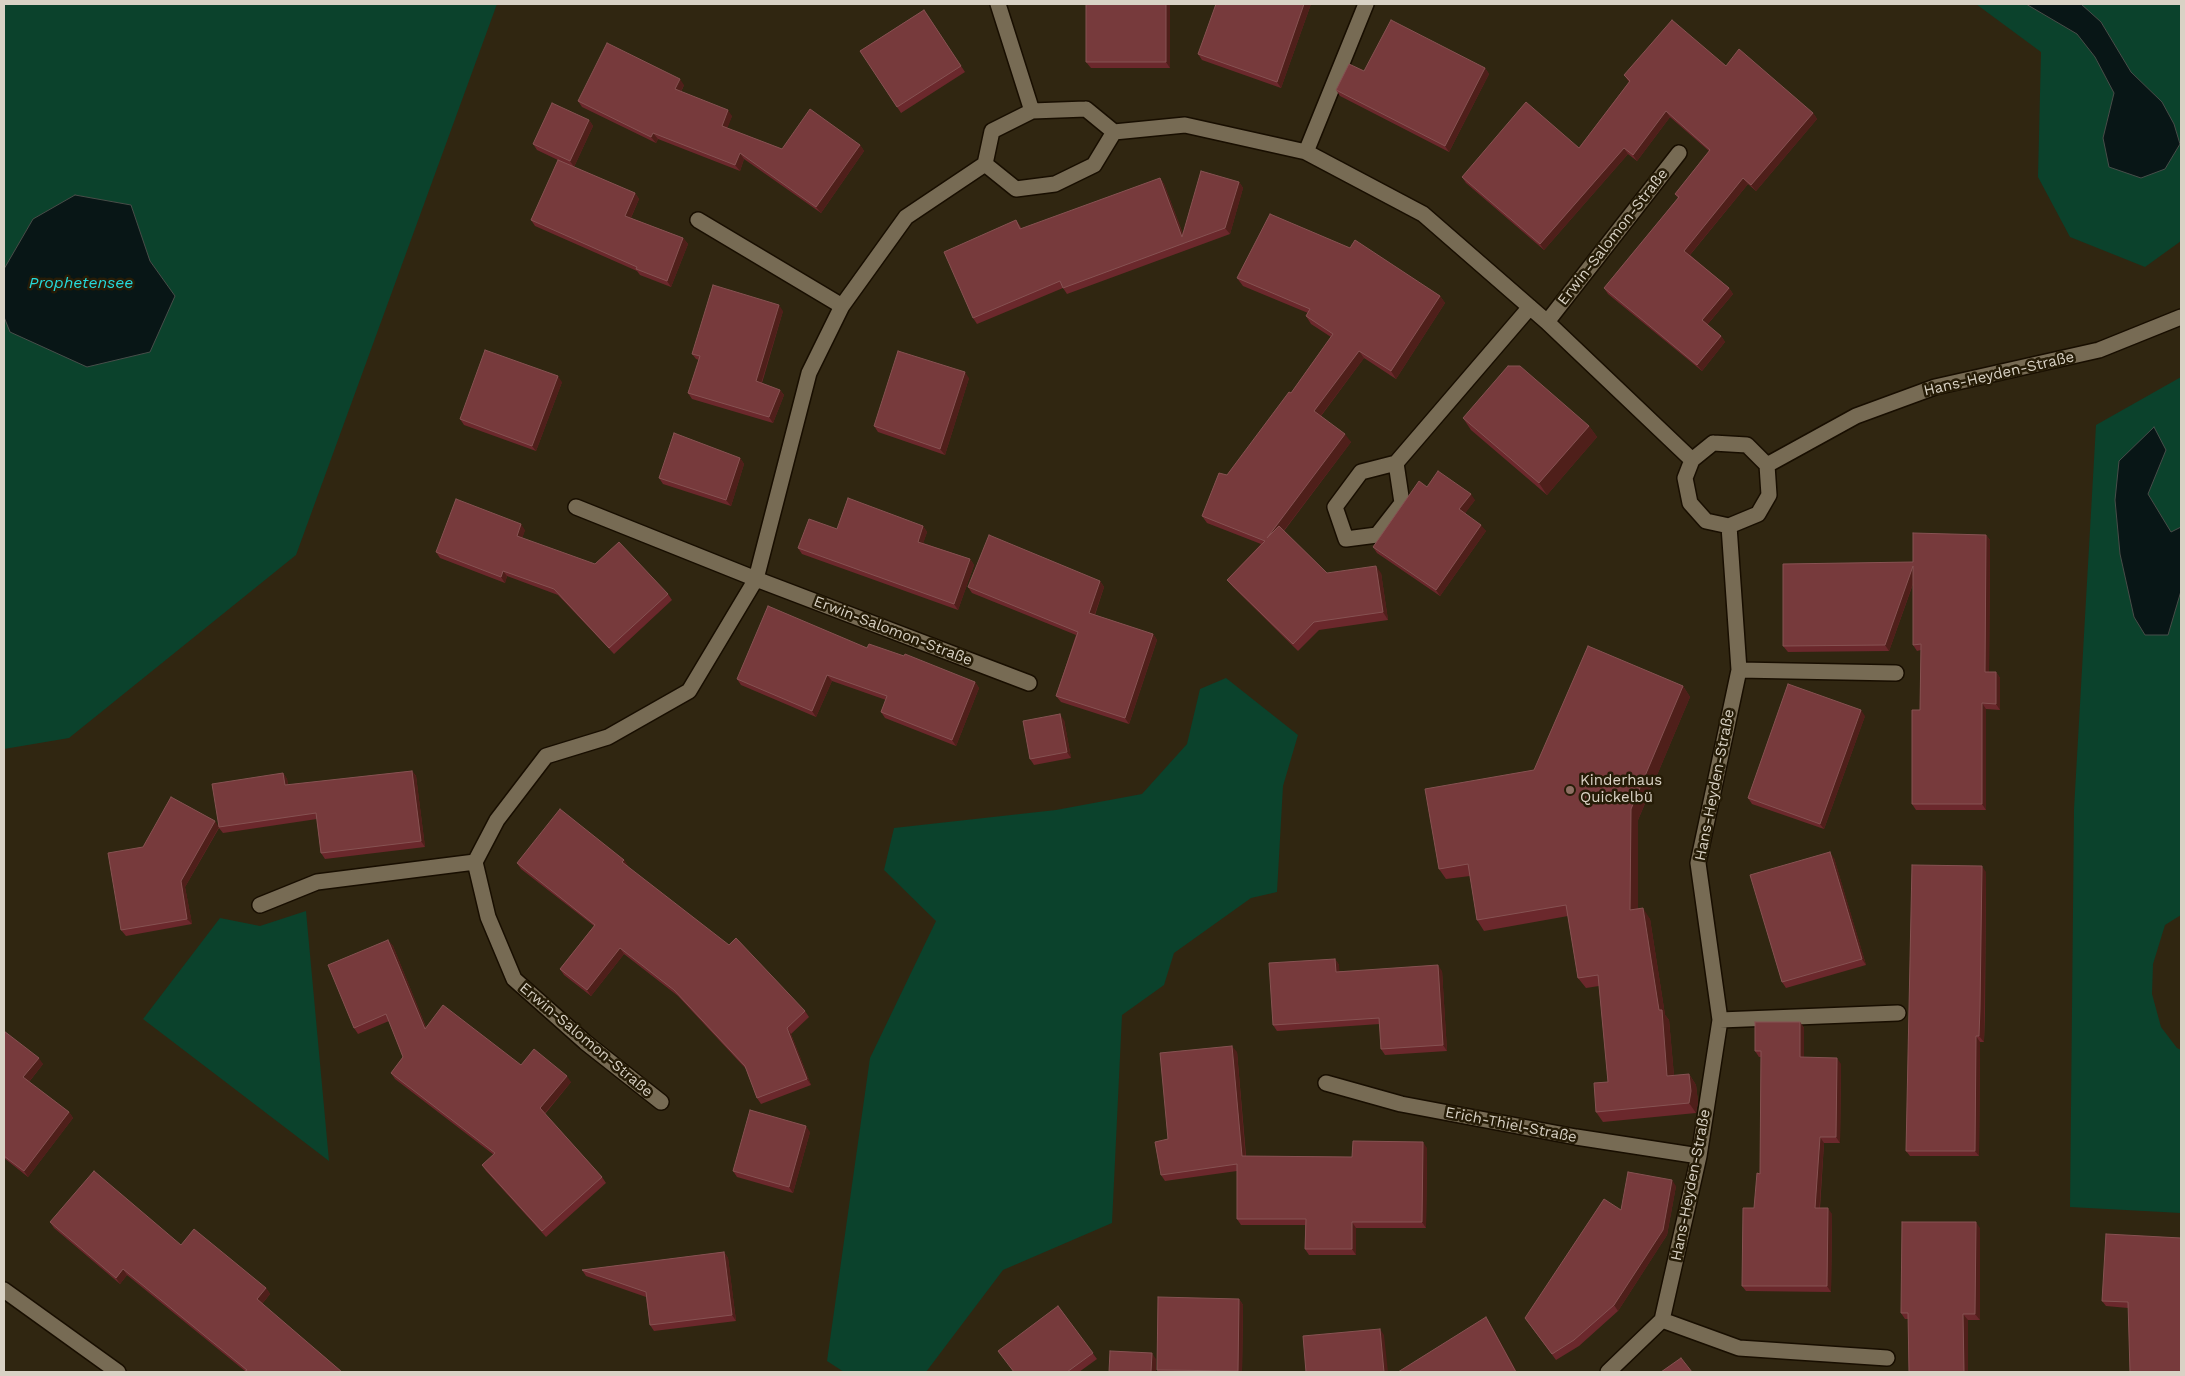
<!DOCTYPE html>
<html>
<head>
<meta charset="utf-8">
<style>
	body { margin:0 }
	#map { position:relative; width:2185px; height:1376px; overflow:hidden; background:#302611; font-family:"Work Sans",sans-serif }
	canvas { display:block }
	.frame { position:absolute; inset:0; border:5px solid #d9d2c5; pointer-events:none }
</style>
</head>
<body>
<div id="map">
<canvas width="2185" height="1376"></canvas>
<div class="frame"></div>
</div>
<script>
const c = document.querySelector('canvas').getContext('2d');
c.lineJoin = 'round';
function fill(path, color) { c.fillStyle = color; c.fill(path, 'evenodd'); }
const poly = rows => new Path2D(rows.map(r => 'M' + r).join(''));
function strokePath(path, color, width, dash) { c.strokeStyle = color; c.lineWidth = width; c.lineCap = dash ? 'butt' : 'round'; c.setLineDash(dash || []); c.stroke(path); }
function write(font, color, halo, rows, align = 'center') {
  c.font = font + ' "Work Sans",sans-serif'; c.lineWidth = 5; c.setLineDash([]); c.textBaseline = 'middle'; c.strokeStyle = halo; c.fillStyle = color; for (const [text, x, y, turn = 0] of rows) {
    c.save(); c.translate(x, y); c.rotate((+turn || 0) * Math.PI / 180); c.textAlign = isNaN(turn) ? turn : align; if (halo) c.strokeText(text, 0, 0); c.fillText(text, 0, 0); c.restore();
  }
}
const green = poly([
	[4,4,497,4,296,555,69,738,4,749,4,317,10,332,175,296,150,261,131,205,75,195,33,219,4,269],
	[1976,4,2026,4,2077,34,2095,57,2114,93,2103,138,2165,168,2180,144,2174,124,2162,102,2131,72,2101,22,2081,4,2181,4,2181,241,2145,267,2070,237,2038,177,2041,52],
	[2181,377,2181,527,2171,532,2148,494,2165,450,2115,500,2120,554,2134,617,2145,635,2168,635,2181,591,2181,915,2165,925,2153,964,2152,994,2161,1027,2177,1048,2181,1050,2181,1213,2070,1207,2074,809,2096,425],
	[1226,678,1298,735,1283,786,1277,892,1251,898,1174,953,1164,985,1122,1015,1112,1223,1003,1270,926,1372,844,1372,827,1361,870,1058,936,921,884,870,894,828,1056,810,1142,794,1187,744,1200,689],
	[306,911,329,1161,143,1019,220,918,260,926]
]);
const water = poly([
	[2026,4,2081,4,2101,22,2131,72,2162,102,2174,124,2180,144,2165,169,2141,178,2109,167,2103,138,2114,93,2095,57,2077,34,2026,4],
	[75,195,131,205,150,261,175,296,150,352,87,367,10,332,4,317,4,269,33,219,75,195],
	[2154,427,2166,450,2148,494,2171,532,2181,527,2181,591,2168,635,2145,635,2134,617,2120,554,2115,500,2119,461,2154,427]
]);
const street = poly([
	[998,4,1032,111],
	[1086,109,1114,132,1094,165,1055,184,1016,189,985,164,992,131,1032,111,1086,109],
	[1114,132,1185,125,1306,152,1423,214,1547,322,1692,460],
	[1306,152,1366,4],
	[698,220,842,306],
	[1547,322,1679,153],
	[1713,443,1747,445,1767,465,1769,495,1758,514,1729,526,1706,521,1690,503,1685,478,1692,460,1713,443],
	[1396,463,1402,503,1377,535,1346,539,1335,507,1361,472,1396,463,1530,307],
	[1767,465,1856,416,1935,387,2099,350,2181,317],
	[576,507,756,579,1029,683],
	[1739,670,1896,673],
	[260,905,317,882,475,862],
	[1720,1020,1898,1013],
	[1326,1083,1401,1104,1576,1137,1699,1156],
	[661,1102,585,1042,514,979,488,917,475,862,497,820,546,756,608,737,689,691,756,579,809,373,842,306,906,217,985,164],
	[4,1290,118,1372],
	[1662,1320,1739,1348,1887,1358],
	[1608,1372,1662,1320,1699,1156,1720,1020,1698,863,1739,670,1729,526]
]);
const wall = poly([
	[1086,4,1170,4,1170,68,1091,68,1086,62],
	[1311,4,1281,88,1202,60,1198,54],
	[924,10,965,72,901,113,860,51],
	[1726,66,1813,113,1817,119,1756,191,1748,184,1690,255,1729,288,1733,294,1707,325,1721,336,1725,342,1702,371,1608,294,1604,288,1678,198,1675,194,1709,151,1670,117,1637,161,1628,154,1544,250,1466,183,1462,177,1579,148,1629,82,1624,75],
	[1485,68,1489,74,1449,152,1340,96,1336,90,1364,71],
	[684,85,681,92,732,116,727,128,782,149,860,145,864,151,821,213,744,159,740,171,658,139,656,143,582,107,578,101],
	[589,120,593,126,574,167,635,193,639,199,631,218,683,238,688,244,671,287,640,275,637,271,535,226,531,220,560,161,537,150,533,144],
	[1160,178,1164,184,1183,234,1239,182,1243,188,1230,234,1067,294,1063,288,977,324,973,318,1016,220,1022,229],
	[1237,278,1440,296,1445,303,1396,379,1364,358,1321,416,1351,442,1284,531,1327,573,1381,573,1388,620,1319,630,1298,651,1233,587,1227,580,1261,544,1207,523,1202,516,1227,475,1291,393,1331,337,1311,324,1306,316,1308,313,1243,286],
	[783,311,762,383,780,390,784,395,773,423,692,399,688,393,699,360,696,359,692,354],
	[969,378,945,455,878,432,874,426],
	[562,382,536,451,464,425,460,419],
	[1463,418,1589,426,1597,437,1547,495,1471,430],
	[740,458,744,464,731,506,663,484,659,478],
	[1427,487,1475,500,1465,513,1486,531,1440,596,1377,553,1373,547],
	[923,526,927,532,923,543,970,559,974,565,958,610,802,554,798,548,837,529],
	[525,530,522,538,668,594,672,600,614,654,558,595,507,576,505,583,440,558,436,552],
	[1986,535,1990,540,1989,672,1996,672,2000,678,2000,710,1986,709,1986,810,1916,810,1912,804,1920,710,1921,650,1917,651,1913,645,1913,584,1889,651,1788,652,1783,646,1913,562],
	[1100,581,1104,587,1095,615,1153,634,1157,640,1129,724,1061,702,1056,696,1076,635,972,593,968,587],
	[867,648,975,682,979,688,956,746,885,718,881,712,886,700,832,681,816,717,741,685,737,679],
	[1683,686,1690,697,1638,820,1638,909,1650,919,1665,1015,1669,1020,1674,1076,1689,1074,1696,1085,1698,1102,1696,1113,1603,1122,1596,1112,1608,1082,1599,986,1586,988,1578,978,1568,916,1484,931,1477,920,1470,876,1446,879,1439,869,1534,770],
	[1865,716,1824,829,1752,804,1748,798],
	[1064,720,1071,758,1034,765,1030,759],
	[412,771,416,776,425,847,325,859,321,853,317,819,223,833,219,828,185,887,192,924,126,936,121,930,143,847,219,827,283,773,287,779,288,785],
	[1834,858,1866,965,1786,988,1782,982],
	[624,860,628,866,628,867,805,1011,809,1017,791,1034,811,1085,761,1104,757,1098,746,1069,678,996,624,954,591,996,564,975,560,969,594,926,521,869,517,863],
	[1986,872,1985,1013,1984,1042,1980,1042,1979,1156,1910,1156,1906,1151],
	[388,940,393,946,426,1027,521,1065,571,1082,545,1114,602,1177,606,1183,546,1237,486,1171,482,1165,494,1155,395,1079,391,1073,403,1057,389,1021,358,1034,354,1028],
	[1335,959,1339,965,1339,971,1442,971,1447,1051,1385,1055,1381,1049,1380,1024,1277,1031,1273,1025],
	[1800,1022,1804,1028,1804,1058,1841,1064,1840,1143,1824,1143,1820,1208,1832,1214,1831,1292,1746,1291,1742,1286,1760,1174,1761,1057,1759,1057,1755,1051],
	[4,1031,43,1064,29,1082,69,1112,73,1118,28,1177,4,1158],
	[1237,1052,1246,1156,1352,1157,1427,1148,1426,1228,1356,1228,1356,1255,1309,1255,1305,1249,1305,1225,1241,1225,1237,1219,1237,1171,1165,1181,1161,1175,1168,1139],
	[810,1132,793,1193,737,1177,733,1171],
	[1676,1186,1667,1235,1618,1311,1579,1346,1556,1360,1525,1318,1621,1210],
	[50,1222,181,1245,266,1288,270,1294,262,1304,342,1372,245,1371,127,1275,120,1284,54,1228],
	[1980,1228,1980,1320,1968,1320,1968,1372,1909,1372,1908,1319,1905,1319,1901,1313],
	[2181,1238,2128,1308,2106,1306,2102,1301],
	[724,1252,728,1258,736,1321,654,1331,650,1325,646,1297,586,1276,582,1270],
	[1239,1299,1243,1305,1242,1372,1158,1372,1157,1370],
	[1058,1306,1097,1359,1079,1372,1014,1372]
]);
const shadedWall = poly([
	[1166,4,1170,4,1170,68,1166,62],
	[1304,4,1311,4,1281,88,1277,82],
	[1485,68,1489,74,1449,152,1445,146],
	[680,79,684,85,679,95,675,89],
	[728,110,732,116,726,132,722,126],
	[1666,111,1670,117,1637,161,1633,155],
	[1813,113,1817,119,1756,191,1751,185],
	[589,120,593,126,574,167,570,161],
	[653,133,658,139,656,143,651,137],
	[860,145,864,151,821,213,816,207],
	[1624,148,1628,154,1544,250,1540,244],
	[740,153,744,159,740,171,735,165],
	[1160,178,1164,184,1186,243,1182,237],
	[1743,178,1748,184,1688,257,1684,251],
	[1239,182,1243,188,1230,234,1225,228],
	[635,193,639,199,629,222,625,216],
	[683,238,688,244,671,287,667,281],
	[1729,288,1733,294,1706,326,1702,320],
	[1440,296,1445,303,1396,379,1391,371],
	[779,305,783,311,760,387,756,381],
	[1721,336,1725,342,1702,371,1697,365],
	[1359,351,1364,358,1319,418,1314,411],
	[965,372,969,378,945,455,940,449],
	[558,376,562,382,536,451,532,446],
	[780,390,784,395,773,423,769,417],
	[1589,426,1597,437,1547,495,1539,483],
	[1345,434,1351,442,1272,546,1267,538],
	[740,458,744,464,731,506,726,500],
	[1471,494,1475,500,1464,515,1459,509],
	[521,524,525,530,521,542,517,536],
	[1481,525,1486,531,1440,596,1436,590],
	[923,526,927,532,922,547,918,542],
	[1986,535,1990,540,1989,678,1985,672],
	[970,559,974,565,958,610,954,604],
	[1376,566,1381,573,1388,620,1383,612],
	[1913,566,1917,572,1889,651,1885,645],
	[503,571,507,576,505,583,501,577],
	[1100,581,1104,587,1093,619,1089,613],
	[1153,634,1157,640,1129,724,1125,718],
	[1996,672,2000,678,2000,710,1996,704],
	[827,675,832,681,816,717,812,711],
	[975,682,979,688,956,746,952,740],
	[1683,686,1690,697,1638,820,1638,921,1630,910,1631,809],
	[1982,703,1986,709,1986,810,1982,804],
	[1861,710,1865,716,1824,829,1820,824],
	[1060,714,1064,720,1071,758,1067,752],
	[412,771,416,776,425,847,421,841],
	[283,773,287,779,289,791,285,785],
	[215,821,219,827,185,887,192,924,187,919,181,881],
	[1830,852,1834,858,1866,965,1862,959],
	[624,860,628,866,626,868,622,862],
	[1982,866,1986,872,1984,1042,1979,1036],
	[1643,908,1650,919,1665,1015,1669,1020,1675,1087,1667,1076,1659,1010],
	[388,940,393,946,429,1035,425,1029],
	[620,948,624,954,591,996,587,990],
	[1335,959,1339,965,1340,978,1336,972],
	[1438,965,1442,971,1447,1051,1443,1045],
	[1800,1022,1804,1028,1804,1063,1800,1057],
	[787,1028,791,1034,811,1085,807,1079],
	[1976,1036,1980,1042,1979,1156,1975,1151],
	[1232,1046,1237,1052,1246,1162,1242,1156],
	[39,1058,43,1064,28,1083,23,1077],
	[1837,1058,1841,1064,1840,1143,1836,1137],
	[1689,1074,1696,1085,1698,1102,1696,1113,1689,1103],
	[567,1076,571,1082,544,1114,540,1108],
	[69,1112,73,1118,28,1177,24,1171],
	[806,1126,810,1132,793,1193,789,1187],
	[1820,1137,1824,1143,1819,1214,1815,1208],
	[1423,1142,1427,1148,1426,1228,1422,1222],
	[1672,1180,1676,1186,1667,1235,1618,1311,1614,1305],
	[1828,1208,1832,1214,1831,1292,1827,1286],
	[1352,1222,1356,1228,1356,1255,1352,1249],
	[1976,1222,1980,1228,1980,1320,1975,1314],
	[724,1252,728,1258,736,1321,732,1315],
	[123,1269,127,1275,120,1284,116,1278],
	[266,1288,270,1294,261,1305,257,1299],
	[1239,1299,1243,1305,1242,1372,1239,1372,1238,1371],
	[1963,1314,1968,1320,1968,1372,1964,1372],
	[1486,1317,1490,1323,1517,1372,1516,1372],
	[1380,1329,1384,1335,1388,1372,1384,1372],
	[1152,1353,1156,1359,1156,1372,1151,1372]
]);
const building = poly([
	[1086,4,1166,4,1166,62,1086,62,1086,4],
	[1216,4,1304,4,1277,82,1198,54,1216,4],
	[924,10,961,66,897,107,860,51,924,10],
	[1391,20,1485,68,1445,146,1336,90,1349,64,1364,71,1391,20],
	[1672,20,1726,66,1739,49,1813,113,1751,185,1743,178,1684,251,1729,288,1702,320,1721,336,1697,365,1604,288,1679,197,1675,194,1710,150,1666,111,1633,155,1624,148,1540,244,1462,177,1526,102,1579,148,1630,81,1624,75,1672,20],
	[607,43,680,79,675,89,728,110,722,126,782,149,810,109,860,145,816,207,740,153,735,165,653,133,651,137,578,101,607,43],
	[552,103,589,120,570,161,533,144,552,103],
	[558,160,635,193,625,216,683,238,667,281,636,269,637,267,531,220,558,160],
	[1201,171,1239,182,1225,228,1063,288,1060,281,973,318,944,252,1016,220,1020,229,1160,178,1182,237,1201,171],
	[1270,214,1350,248,1355,240,1440,296,1391,371,1359,351,1314,411,1345,434,1267,538,1279,526,1327,573,1376,566,1383,612,1314,622,1293,644,1227,580,1265,541,1202,516,1219,473,1227,475,1289,392,1291,393,1333,334,1306,316,1310,309,1237,278,1270,214],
	[713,285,779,305,756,381,780,390,769,417,688,393,700,356,692,354,713,285],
	[485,350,558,376,532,446,460,419,485,350],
	[898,351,965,372,940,449,874,426,898,351],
	[1508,366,1520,366,1589,426,1539,483,1463,418,1508,366],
	[674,433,740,458,726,500,659,478,674,433],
	[1438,471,1471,494,1459,509,1481,525,1436,590,1373,547,1419,481,1427,487,1438,471],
	[848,498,923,526,918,542,970,559,954,604,798,548,809,519,837,529,848,498],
	[456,499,521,524,517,536,595,564,619,542,668,594,609,648,554,589,503,571,501,577,436,552,456,499],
	[1913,533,1986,535,1985,672,1996,672,1996,704,1982,703,1982,804,1912,804,1912,710,1920,710,1921,644,1913,645,1913,566,1885,645,1783,646,1783,564,1913,562,1913,533],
	[989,535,1100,581,1089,613,1153,634,1125,718,1056,696,1078,632,968,587,989,535],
	[768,606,867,648,869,644,904,656,905,654,975,682,952,740,881,712,887,696,827,675,812,711,737,679,768,606],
	[1588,646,1683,686,1631,809,1630,910,1643,908,1659,1010,1662,1010,1667,1076,1689,1074,1691,1091,1689,1103,1596,1112,1594,1083,1608,1082,1598,975,1578,978,1566,905,1477,920,1468,864,1439,869,1425,789,1534,770,1588,646],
	[1788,684,1861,710,1820,824,1748,798,1788,684],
	[1060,714,1067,752,1030,759,1023,721,1060,714],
	[412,771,421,841,321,853,316,813,219,827,212,784,283,773,285,785,412,771],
	[171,797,215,821,181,881,187,919,121,930,108,853,143,847,171,797],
	[560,809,624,860,622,862,729,945,736,938,805,1011,787,1028,807,1079,757,1098,745,1066,674,990,620,948,587,990,560,969,595,925,517,863,560,809],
	[1830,852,1862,959,1782,982,1750,875,1830,852],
	[1912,865,1982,866,1980,1008,1979,1036,1976,1036,1975,1151,1906,1151,1912,865],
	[388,940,425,1029,443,1005,521,1065,534,1049,567,1076,540,1108,602,1177,542,1231,482,1165,495,1153,391,1073,403,1057,386,1014,354,1028,328,965,388,940],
	[1335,959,1336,972,1438,965,1443,1045,1381,1049,1379,1018,1273,1025,1269,963,1335,959],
	[1755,1022,1800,1022,1800,1057,1837,1058,1836,1137,1820,1137,1815,1208,1828,1208,1827,1286,1742,1286,1743,1208,1754,1208,1757,1173,1760,1174,1761,1051,1755,1051,1755,1022],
	[4,1031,39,1058,23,1077,69,1112,24,1171,4,1156,4,1031],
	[1232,1046,1242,1156,1352,1157,1353,1141,1423,1142,1422,1222,1352,1222,1352,1249,1305,1249,1306,1219,1237,1219,1237,1164,1161,1175,1155,1142,1168,1139,1160,1053,1232,1046],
	[750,1110,806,1126,789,1187,733,1171,750,1110],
	[94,1171,181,1245,194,1229,266,1288,257,1299,342,1372,244,1372,247,1370,123,1269,116,1278,50,1222,94,1171],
	[1628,1172,1672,1180,1663,1230,1614,1305,1574,1340,1552,1354,1525,1318,1604,1199,1621,1210,1628,1172],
	[1902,1222,1976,1222,1975,1314,1963,1314,1964,1372,1909,1372,1908,1313,1901,1313,1902,1222],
	[2106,1234,2181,1238,2181,1372,2130,1372,2128,1302,2102,1301,2106,1234],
	[724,1252,732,1315,650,1325,646,1292,582,1270,724,1252],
	[1158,1297,1239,1299,1238,1371,1157,1370,1158,1297],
	[1058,1306,1093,1353,1067,1372,1014,1372,998,1351,1058,1306],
	[1486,1317,1516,1372,1398,1372,1486,1317],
	[1380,1329,1384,1372,1306,1372,1303,1336,1380,1329],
	[1110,1351,1152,1353,1151,1372,1109,1372,1110,1351],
	[1681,1358,1692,1372,1661,1372,1681,1358]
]);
const markers = [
	[1570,790,5,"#8d6e63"]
];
const streetNames = [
	["Erwin-Salomon-Straße",1613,237,-52],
	["Hans-Heyden-Straße",1999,374,-13],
	["Erwin-Salomon-Straße",893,631,21],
	["Hans-Heyden-Straße",1715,785,-79],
	["Erwin-Salomon-Straße",586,1040,40],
	["Erich-Thiel-Straße",1511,1125,11],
	["Hans-Heyden-Straße",1691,1185,-79]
];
const poiNames = [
	["Kinderhaus",1580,781],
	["Quickelbü",1580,798]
];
const waterNames = [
	["Prophetensee",81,283]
];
fill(green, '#0b422c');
fill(water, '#081616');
strokePath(water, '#474e4a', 1);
strokePath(street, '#180e00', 18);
strokePath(street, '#776b54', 15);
fill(wall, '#6b282c');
fill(shadedWall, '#4f1f1a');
fill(building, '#773a3c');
strokePath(building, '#865252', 1);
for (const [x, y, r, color] of markers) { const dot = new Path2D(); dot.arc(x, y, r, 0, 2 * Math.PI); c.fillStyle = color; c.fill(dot); strokePath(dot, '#261c07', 2); }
write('15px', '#d9d2c5', '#261c07', streetNames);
write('15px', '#d9d2c5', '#261c07', poiNames, 'left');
write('italic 16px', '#25dadb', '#261c07', waterNames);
</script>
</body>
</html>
